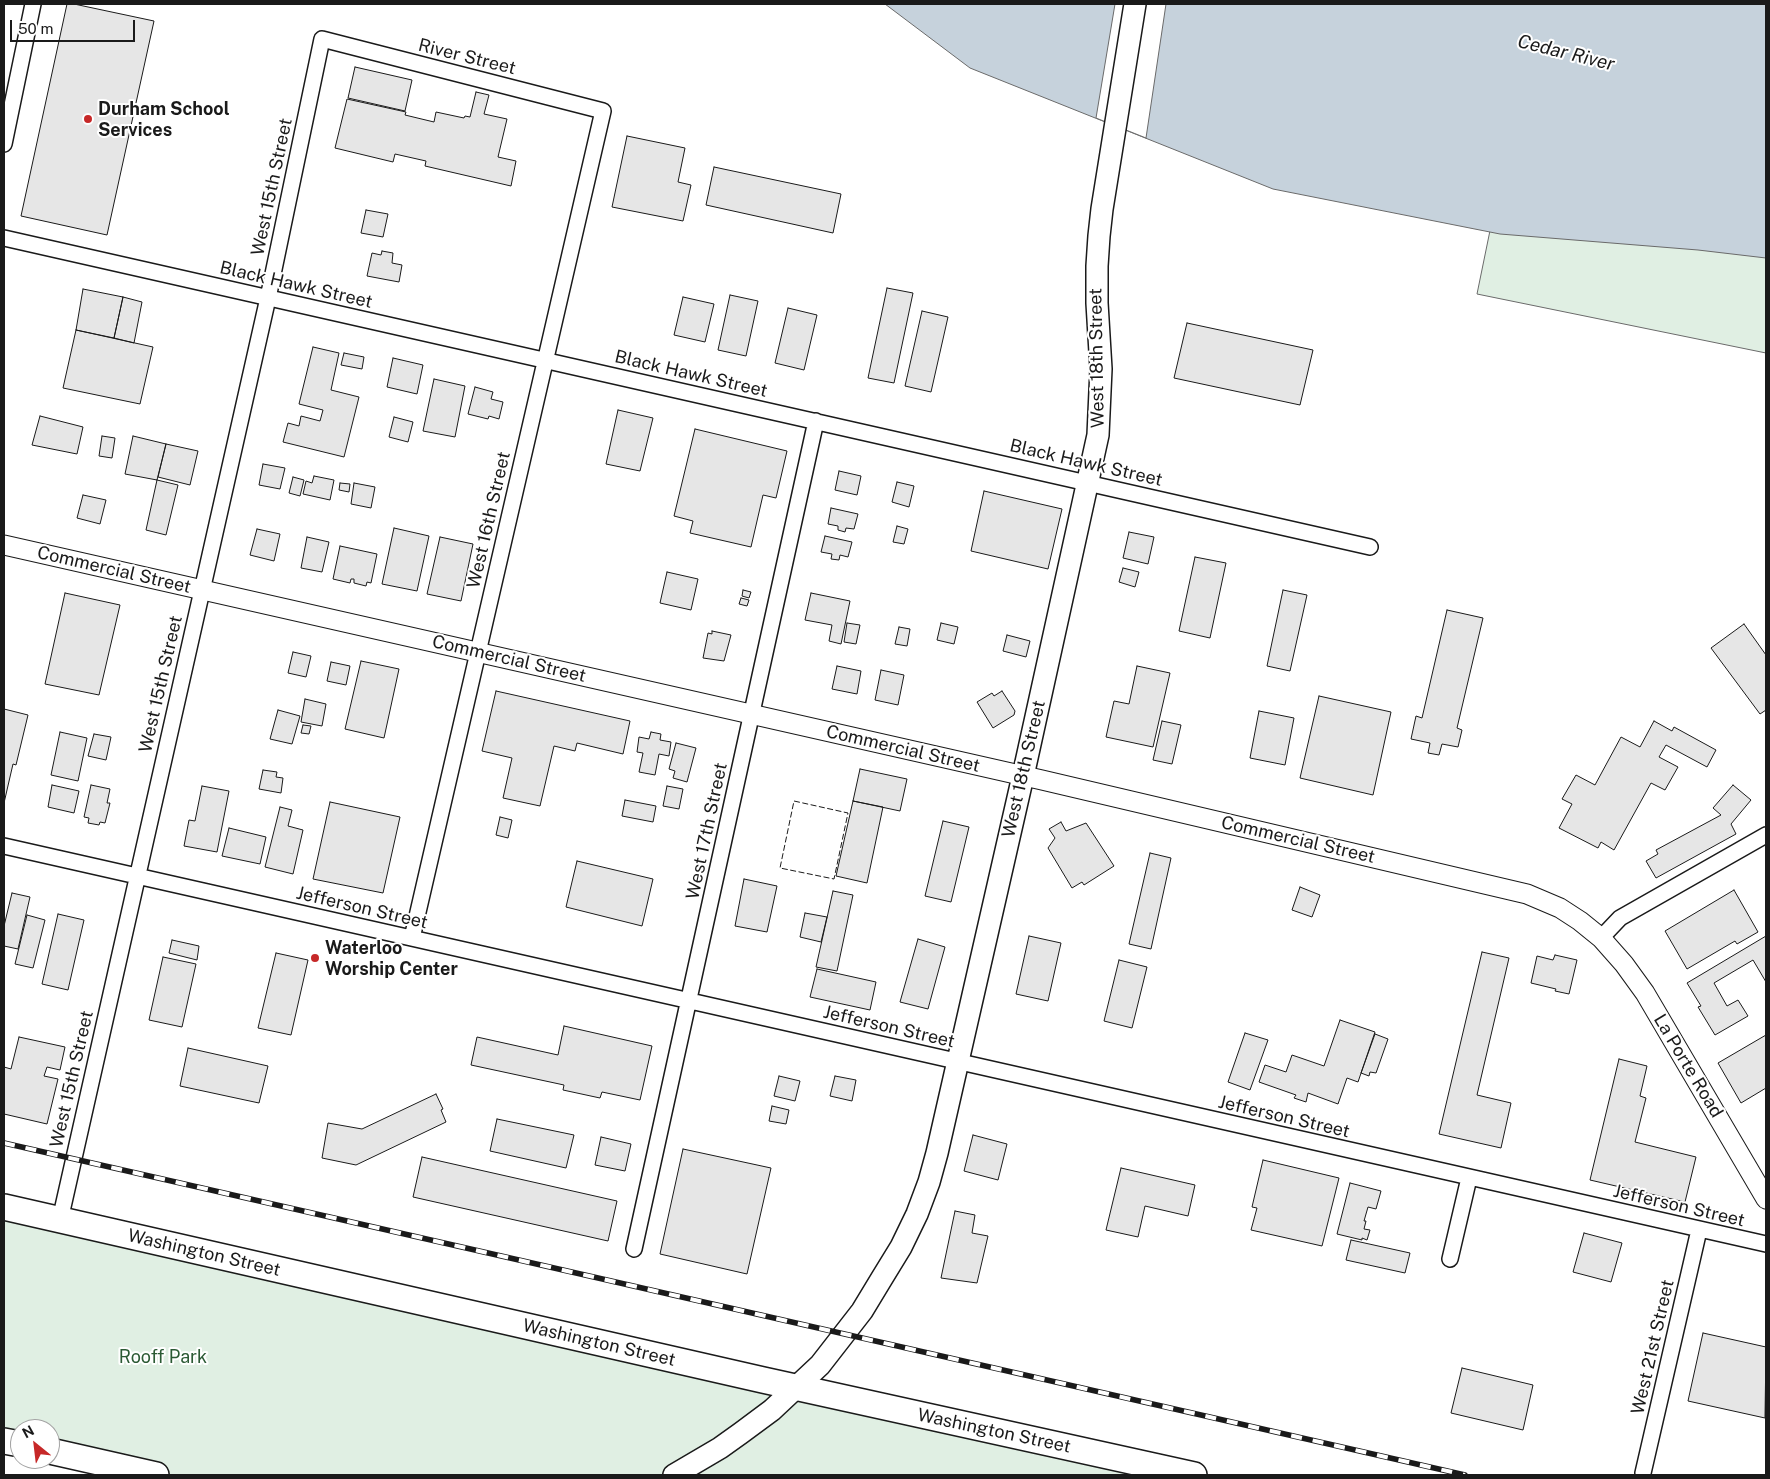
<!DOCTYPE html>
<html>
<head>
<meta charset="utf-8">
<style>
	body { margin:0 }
	#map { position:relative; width:1770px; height:1479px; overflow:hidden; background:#fff; font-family:"Public Sans",sans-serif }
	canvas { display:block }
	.frame { position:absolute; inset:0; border:5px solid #1a1a1a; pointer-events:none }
	.north { position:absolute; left:10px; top:1419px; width:50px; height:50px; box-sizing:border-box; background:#fff; border:1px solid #a3a3a3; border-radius:50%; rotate:331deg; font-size:14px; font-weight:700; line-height:20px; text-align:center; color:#1a1a1a }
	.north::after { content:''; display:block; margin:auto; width:18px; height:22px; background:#c62828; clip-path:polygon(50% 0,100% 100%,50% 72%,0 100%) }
	.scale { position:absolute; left:10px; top:20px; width:125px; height:22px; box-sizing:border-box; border:2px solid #1a1a1a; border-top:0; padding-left:6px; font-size:15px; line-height:18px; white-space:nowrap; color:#1a1a1a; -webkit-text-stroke:4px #fff; paint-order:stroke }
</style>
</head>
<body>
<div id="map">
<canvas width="1770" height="1479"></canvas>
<div class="frame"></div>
<div class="north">N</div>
<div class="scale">50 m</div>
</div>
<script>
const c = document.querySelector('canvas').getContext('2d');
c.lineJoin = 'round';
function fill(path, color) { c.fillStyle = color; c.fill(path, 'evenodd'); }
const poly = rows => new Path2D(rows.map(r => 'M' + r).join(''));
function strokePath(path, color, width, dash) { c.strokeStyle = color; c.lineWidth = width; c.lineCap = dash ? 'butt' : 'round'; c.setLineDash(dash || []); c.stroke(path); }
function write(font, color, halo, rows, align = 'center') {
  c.font = font + ' "Public Sans",sans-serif'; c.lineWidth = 4; c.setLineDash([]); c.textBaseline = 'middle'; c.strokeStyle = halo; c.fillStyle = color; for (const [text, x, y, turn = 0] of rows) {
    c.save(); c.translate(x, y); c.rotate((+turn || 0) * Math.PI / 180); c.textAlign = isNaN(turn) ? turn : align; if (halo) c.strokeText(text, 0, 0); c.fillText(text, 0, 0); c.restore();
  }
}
const green = poly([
	[1494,211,1766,243,1766,353,1477,294,1494,211],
	[4,1201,1209,1475,162,1475,50,1450,50,1429,20,1429,20,1443,4,1440,4,1201]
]);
const water = poly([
	[885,4,1766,4,1766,258,1698,250,1500,234,1273,189,970,68,885,4]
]);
const pier = poly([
	[1115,4,1166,4,1146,138,1096,118,1115,4]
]);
const building = poly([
	[67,4,74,4,154,21,107,235,21,216,67,4],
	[355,67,412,80,405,111,348,98,355,67],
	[476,92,489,95,484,114,507,119,498,157,516,161,511,186,425,166,426,161,395,154,393,162,335,148,347,99,406,112,405,115,434,122,436,112,464,118,465,116,470,117,476,92],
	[627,136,685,148,678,182,691,185,683,221,612,207,627,136],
	[714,167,841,194,833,233,706,205,714,167],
	[366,210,388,214,383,237,361,233,366,210],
	[382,251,393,253,392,263,402,265,399,282,367,276,372,253,381,255,382,251],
	[887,288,913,293,894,383,868,378,887,288],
	[83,289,123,297,114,338,76,330,83,289],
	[730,295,758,301,746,356,718,350,730,295],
	[123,297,142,302,134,343,114,338,123,297],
	[683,297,714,304,705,342,674,335,683,297],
	[788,308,817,315,804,370,775,363,788,308],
	[922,311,948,317,931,392,905,386,922,311],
	[1187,323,1313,350,1300,405,1174,378,1187,323],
	[76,330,153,347,140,404,63,388,76,330],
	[313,347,339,353,331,390,359,397,344,457,283,442,288,423,299,426,301,416,320,421,323,410,299,404,313,347],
	[344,353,364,357,362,369,341,365,344,353],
	[393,358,423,365,417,394,387,387,393,358],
	[434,379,465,386,455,437,423,431,434,379],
	[475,387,493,392,491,399,503,402,499,419,489,416,488,419,468,414,475,387],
	[618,410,653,418,640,471,606,464,618,410],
	[40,416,83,427,77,454,32,445,40,416],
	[394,417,413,422,408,442,389,437,394,417],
	[695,429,787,451,776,498,763,495,751,547,690,533,693,521,674,516,695,429],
	[102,436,115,438,112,458,99,456,102,436],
	[133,436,166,444,157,480,125,474,133,436],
	[166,444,198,451,190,485,158,477,166,444],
	[263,464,285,468,280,489,259,485,263,464],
	[839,471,861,476,857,495,835,490,839,471],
	[314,476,334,480,330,500,303,494,306,481,312,483,314,476],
	[293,477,304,480,300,496,289,493,293,477],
	[157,480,178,485,166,535,146,530,157,480],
	[897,482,914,486,909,507,892,502,897,482],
	[340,483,350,484,349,492,339,490,340,483],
	[354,483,375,487,371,508,351,504,354,483],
	[984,491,1062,509,1048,569,971,551,984,491],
	[83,495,106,500,100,524,77,518,83,495],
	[831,508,858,514,854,529,846,528,845,532,838,530,838,526,828,524,831,508],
	[897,526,908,529,904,544,893,542,897,526],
	[394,528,429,536,417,591,382,584,394,528],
	[257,529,280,534,274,561,250,555,257,529],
	[1129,532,1154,537,1148,564,1123,558,1129,532],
	[825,536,852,542,848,557,840,555,839,560,831,559,832,554,821,552,825,536],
	[307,537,329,542,322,572,301,568,307,537],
	[440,537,473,544,461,601,427,594,440,537],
	[340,546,377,554,371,583,367,582,366,586,354,583,354,579,351,579,350,583,333,579,340,546],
	[1195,557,1226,563,1210,638,1179,631,1195,557],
	[1123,568,1139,572,1135,587,1119,582,1123,568],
	[667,572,698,579,691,610,660,603,667,572],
	[743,590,751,592,749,598,742,596,743,590],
	[1283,590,1307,595,1290,671,1267,666,1283,590],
	[65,593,120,605,99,695,45,684,65,593],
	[811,593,850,601,841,644,829,641,832,625,805,620,811,593],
	[741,598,749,600,747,606,739,604,741,598],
	[1447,610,1483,618,1457,728,1462,730,1458,747,1442,744,1439,755,1428,753,1430,743,1411,739,1416,716,1422,718,1447,610],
	[847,623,860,625,856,644,844,642,847,623],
	[941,623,958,627,954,644,937,640,941,623],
	[1744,624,1766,655,1766,710,1760,714,1711,648,1744,624],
	[899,627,910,629,907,646,895,644,899,627],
	[712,631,731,635,724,661,703,658,708,633,712,634,712,631],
	[1007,635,1030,641,1026,657,1003,651,1007,635],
	[293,652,311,656,306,677,288,673,293,652],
	[361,661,399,669,384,738,345,729,361,661],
	[331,662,350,666,346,685,327,681,331,662],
	[837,666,861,671,857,694,832,689,837,666],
	[1137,666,1170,673,1153,747,1106,737,1114,701,1129,704,1137,666],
	[881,670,904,675,898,705,875,700,881,670],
	[496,691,630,721,623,754,577,743,575,751,554,746,540,806,503,798,512,758,482,751,496,691],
	[1002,691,1015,711,1014,715,993,728,977,702,992,693,994,696,1002,691],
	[1319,696,1391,712,1373,795,1300,778,1319,696],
	[305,699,326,704,322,726,301,722,305,699],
	[4,709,28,715,16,765,13,764,4,803,4,709],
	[278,710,300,716,292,744,270,739,278,710],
	[1259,711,1294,718,1285,765,1250,758,1259,711],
	[1162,721,1181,725,1172,764,1153,760,1162,721],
	[1654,721,1672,731,1674,727,1716,750,1707,767,1666,745,1659,757,1678,767,1665,790,1651,783,1614,850,1601,842,1598,848,1559,828,1572,804,1562,799,1576,775,1595,785,1621,737,1640,747,1654,721],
	[303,725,311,726,309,734,301,733,303,725],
	[60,732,87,738,78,781,51,775,60,732],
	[651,732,661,734,660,740,671,742,669,756,659,754,655,775,639,772,643,753,637,752,639,737,649,739,651,732],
	[94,734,111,737,106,760,88,756,94,734],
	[676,743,696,748,687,782,673,778,675,771,669,769,676,743],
	[860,769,907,779,900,811,853,801,860,769],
	[263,770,277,772,276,777,283,778,281,793,259,789,263,770],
	[52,785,79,791,74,813,48,807,52,785],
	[91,785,110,789,107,803,110,803,105,823,100,822,99,825,88,823,89,818,84,817,91,785],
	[1733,785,1751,800,1731,824,1736,834,1656,878,1646,861,1658,854,1656,850,1721,815,1713,808,1733,785],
	[202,786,229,791,217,852,184,846,189,820,195,821,202,786],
	[667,786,683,789,679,809,663,806,667,786],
	[625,800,656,806,653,822,622,816,625,800],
	[853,801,883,807,867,883,836,876,853,801],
	[330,802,400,817,383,893,313,879,330,802],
	[280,807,292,810,288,826,303,830,293,874,265,867,280,807],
	[500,817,512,820,508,838,496,835,500,817],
	[943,821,969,827,951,902,925,896,943,821],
	[1061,822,1066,831,1086,823,1114,866,1084,885,1082,882,1072,888,1048,848,1055,838,1049,829,1061,822],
	[229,828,266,837,260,864,222,856,229,828],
	[1150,853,1171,858,1151,949,1129,944,1150,853],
	[577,861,653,879,642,926,566,907,577,861],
	[744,879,777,886,767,932,735,926,744,879],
	[1300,887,1320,895,1312,917,1292,910,1300,887],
	[1734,890,1758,932,1737,944,1735,941,1687,969,1665,931,1734,890],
	[833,891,853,895,837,971,816,967,833,891],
	[12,893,30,897,18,949,4,946,4,926,12,893],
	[805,913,827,917,821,942,800,937,805,913],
	[58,914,84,920,68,990,42,984,58,914],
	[27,915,45,920,33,968,15,964,27,915],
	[1029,936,1061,943,1048,1001,1016,994,1029,936],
	[1766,936,1766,982,1753,960,1714,983,1727,1006,1738,1000,1748,1016,1715,1035,1698,1007,1701,1006,1687,983,1766,936],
	[918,939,945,947,928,1009,900,1002,918,939],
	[172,940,199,946,197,960,169,953,172,940],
	[1482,952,1509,958,1477,1095,1511,1103,1501,1148,1439,1134,1482,952],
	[276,953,308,960,291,1035,258,1028,276,953],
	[1555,955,1577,960,1569,994,1555,991,1556,989,1531,983,1537,956,1553,960,1555,955],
	[163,957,196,964,182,1027,149,1020,163,957],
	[1119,960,1147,967,1132,1028,1104,1021,1119,960],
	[817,969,876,982,870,1010,810,997,817,969],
	[1340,1020,1375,1032,1358,1082,1347,1078,1338,1104,1308,1093,1306,1102,1294,1098,1296,1095,1259,1082,1265,1065,1286,1072,1292,1055,1324,1066,1340,1020],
	[564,1026,652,1046,640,1100,602,1092,600,1098,563,1090,564,1085,471,1065,477,1037,558,1055,564,1026],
	[1245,1033,1268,1040,1250,1090,1228,1082,1245,1033],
	[1375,1034,1388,1039,1376,1073,1370,1072,1369,1076,1361,1073,1375,1034],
	[1766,1035,1766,1088,1741,1103,1718,1063,1766,1035],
	[19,1037,65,1047,60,1070,47,1067,44,1076,58,1079,47,1124,4,1114,4,1067,11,1069,19,1037],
	[188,1048,268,1066,259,1103,180,1086,188,1048],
	[1619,1059,1647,1066,1640,1096,1646,1098,1635,1142,1696,1157,1685,1202,1590,1180,1619,1059],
	[779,1076,800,1081,795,1101,774,1096,779,1076],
	[835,1076,856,1080,852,1101,830,1096,835,1076],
	[436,1094,443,1109,441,1110,446,1122,356,1165,322,1158,328,1123,362,1129,436,1094],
	[772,1106,789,1110,786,1124,769,1121,772,1106],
	[497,1119,574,1135,566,1168,490,1151,497,1119],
	[973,1135,1007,1144,998,1180,964,1171,973,1135],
	[601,1137,631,1144,625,1171,595,1165,601,1137],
	[683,1149,771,1168,747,1274,660,1254,683,1149],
	[422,1157,617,1201,608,1241,413,1197,422,1157],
	[1263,1160,1339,1178,1322,1246,1251,1230,1257,1208,1252,1207,1263,1160],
	[1121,1168,1195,1185,1188,1216,1145,1206,1138,1237,1106,1230,1121,1168],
	[1350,1183,1381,1191,1376,1209,1368,1207,1364,1221,1366,1221,1364,1229,1370,1230,1367,1240,1362,1238,1362,1240,1337,1234,1350,1183],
	[955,1211,975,1215,972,1233,988,1236,977,1283,941,1278,955,1211],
	[1584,1233,1622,1243,1611,1282,1573,1272,1584,1233],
	[1351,1240,1410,1253,1405,1273,1346,1260,1351,1240],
	[1703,1333,1766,1347,1765,1418,1688,1401,1703,1333],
	[1462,1368,1533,1385,1523,1430,1451,1413,1462,1368]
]);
const minor = poly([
	[4,144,33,4],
	[4,238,1370,547],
	[4,846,1766,1244],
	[1601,938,1620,918,1766,835],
	[60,1220,268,298,322,39,603,111,412,938],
	[634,1249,816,421],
	[1450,1259,1469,1178],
	[1643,1473,1699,1230]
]);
const tertiary = poly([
	[4,545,1042,780,1527,894,1560,908,1580,921,1601,938,1624,964,1645,993,1766,1199]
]);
const secondary = poly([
	[674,1475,720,1448,741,1433,772,1410,820,1365,862,1311,882,1278,901,1247,917,1214,929,1182,937,1153,1023,776,1098,435,1101,369,1097,303,1097,266,1099,236,1102,209,1135,4]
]);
const trunk = poly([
	[4,1207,763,1380,1194,1475],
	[4,1441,20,1444],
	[50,1451,156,1475]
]);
const rail = poly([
	[4,1143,1465,1475]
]);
const fence = poly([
	[794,801,848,813,834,879,780,868,794,801]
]);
const markers = [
	[88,119,5,"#c62828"],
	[315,958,5,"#c62828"]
];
const streetNames = [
	["River Street",467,57,14],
	["West 15th Street",272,187,-78],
	["Black Hawk Street",296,285,13],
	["West 18th Street",1097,358,-91],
	["Black Hawk Street",691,374,13],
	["Black Hawk Street",1086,463,13],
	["West 16th Street",489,520,-77],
	["Commercial Street",114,570,13],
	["Commercial Street",509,659,13],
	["West 15th Street",161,684,-77],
	["Commercial Street",903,749,13],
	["West 18th Street",1024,769,-77],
	["West 17th Street",707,831,-78],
	["Commercial Street",1298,840,13],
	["Jefferson Street",362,908,13],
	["Jefferson Street",889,1027,13],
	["La Porte Road",1688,1066,59],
	["West 15th Street",72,1079,-77],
	["Jefferson Street",1284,1117,13],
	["Jefferson Street",1679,1206,13],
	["Washington Street",204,1253,13],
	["Washington Street",599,1343,13],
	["West 21st Street",1653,1347,-77],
	["Washington Street",994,1431,12]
];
const poiNames = [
	["Durham School",98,109],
	["Services",98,130],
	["Waterloo",325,948],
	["Worship Center",325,969]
];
const parkNames = [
	["Rooff Park",163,1357]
];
const waterNames = [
	["Cedar River",1566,53,14]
];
fill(green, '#e0efe3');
strokePath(green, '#6a6a6a', 1);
fill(water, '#c6d2dc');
strokePath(water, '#6a6a6a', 1);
fill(pier, '#fff');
strokePath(pier, '#6a6a6a', 1);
fill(building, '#e6e6e6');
strokePath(building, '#1a1a1a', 1);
strokePath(minor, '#1a1a1a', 18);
strokePath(tertiary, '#1a1a1a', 21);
strokePath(secondary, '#1a1a1a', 24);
strokePath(trunk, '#1a1a1a', 28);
strokePath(minor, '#fff', 15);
strokePath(tertiary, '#fff', 19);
strokePath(secondary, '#fff', 21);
strokePath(trunk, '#fff', 25);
strokePath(rail, '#1a1a1a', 5.5);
strokePath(rail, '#fff', 4, [11]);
strokePath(fence, '#1a1a1a', 1, [6, 2.5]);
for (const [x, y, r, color] of markers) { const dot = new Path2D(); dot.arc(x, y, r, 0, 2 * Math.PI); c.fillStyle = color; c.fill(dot); strokePath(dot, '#fff', 2); }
write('18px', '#1a1a1a', '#fff', streetNames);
write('bold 18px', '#1a1a1a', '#fff', poiNames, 'left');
write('18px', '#2b5a34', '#fff', parkNames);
write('italic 19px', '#1a1a1a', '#fff', waterNames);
</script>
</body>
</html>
